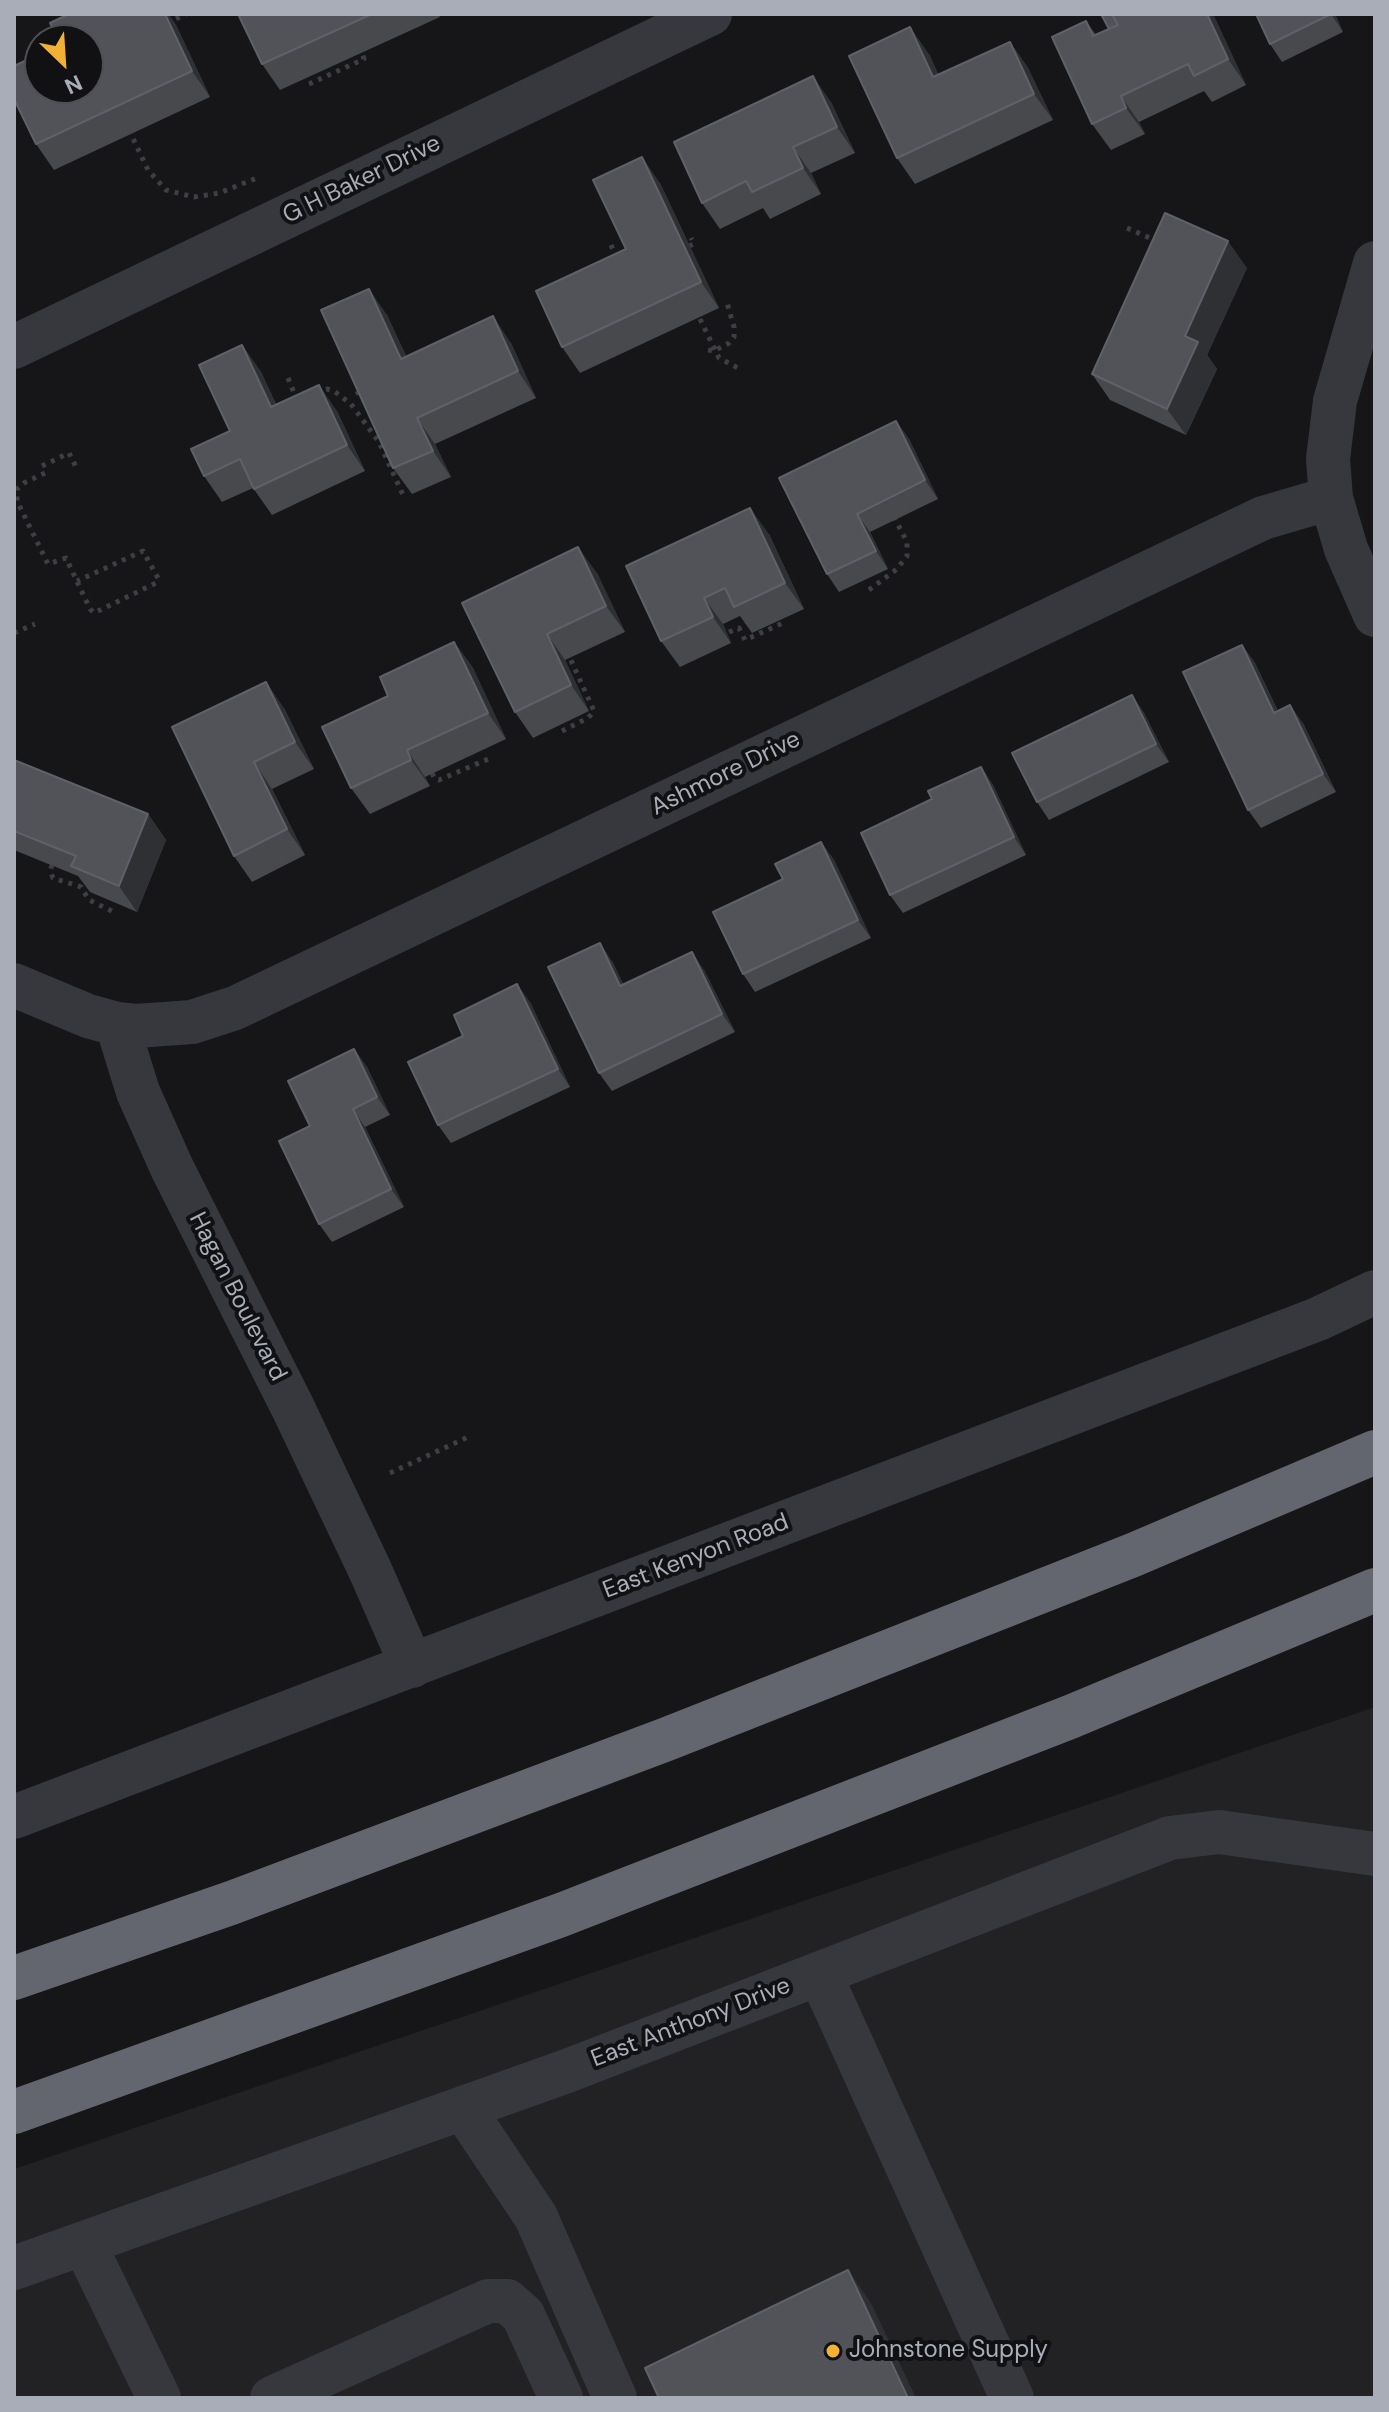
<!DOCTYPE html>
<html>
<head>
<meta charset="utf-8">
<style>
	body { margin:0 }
	#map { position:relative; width:1389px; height:2412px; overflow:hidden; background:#161618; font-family:"DM Sans",sans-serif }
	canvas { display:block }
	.frame { position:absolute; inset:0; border:16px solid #a8adb8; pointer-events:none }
	.north { position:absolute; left:24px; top:24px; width:80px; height:80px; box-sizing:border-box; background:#111113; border:2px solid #4d4f55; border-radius:50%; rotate:155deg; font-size:22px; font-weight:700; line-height:32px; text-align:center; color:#a8adb8 }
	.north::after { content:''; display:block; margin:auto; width:28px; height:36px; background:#f2b134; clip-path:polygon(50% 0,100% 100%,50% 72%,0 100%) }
</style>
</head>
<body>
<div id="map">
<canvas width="1389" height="2412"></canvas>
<div class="frame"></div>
<div class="north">N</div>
</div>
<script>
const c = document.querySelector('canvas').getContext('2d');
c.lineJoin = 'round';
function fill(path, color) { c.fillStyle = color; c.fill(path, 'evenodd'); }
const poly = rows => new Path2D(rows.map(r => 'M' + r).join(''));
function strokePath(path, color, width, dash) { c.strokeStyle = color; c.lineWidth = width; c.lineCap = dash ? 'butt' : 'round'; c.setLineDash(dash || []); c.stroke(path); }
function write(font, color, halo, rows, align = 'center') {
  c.font = font + ' "DM Sans",sans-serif'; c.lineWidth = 8; c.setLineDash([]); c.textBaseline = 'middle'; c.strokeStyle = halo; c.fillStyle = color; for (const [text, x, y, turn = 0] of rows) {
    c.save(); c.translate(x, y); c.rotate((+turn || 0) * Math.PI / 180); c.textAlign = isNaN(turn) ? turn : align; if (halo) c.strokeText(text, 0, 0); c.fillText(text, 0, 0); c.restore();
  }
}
const built = poly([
	[1375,1707,1375,2398,14,2398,14,2169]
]);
const path = poly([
	[167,23,186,14],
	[309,84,364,59,362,53],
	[129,130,148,170,166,190,194,197,219,193,257,178],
	[1127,228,1159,242],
	[611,245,617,258],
	[689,246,694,244,691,238],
	[700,319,719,358,738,368],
	[708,350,714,351,729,343,734,337,734,327,727,303],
	[288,378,297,400],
	[316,391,327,389,334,391,351,404,379,442,403,495],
	[357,391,361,399,366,396],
	[42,466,69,453,76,467],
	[45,473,24,483,17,489,17,501,48,564,66,558,90,609,94,613,156,583,158,578,143,551,77,581],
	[869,590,897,569,907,556,907,542,895,519],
	[729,632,739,628,745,640,785,622],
	[14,633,35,624],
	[562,731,588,718,594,711,570,658],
	[432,773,435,779,439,780,493,757],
	[52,865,50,871,53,878,81,887,89,900,116,913],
	[390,1473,468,1437]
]);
const minor = poly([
	[1375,263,1335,401,1328,459,1331,498,1346,549,1375,615],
	[14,347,710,14],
	[14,985,88,1016,117,1024,136,1026,192,1022,235,1008,1263,518,1331,498],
	[117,1024,138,1092,172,1168,293,1408,370,1570,412,1666],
	[14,1817,1318,1319,1375,1292],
	[820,1974,1012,2398],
	[463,2108,536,2217,615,2398],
	[84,2243,159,2398],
	[14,2268,567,2071,1170,1838,1219,1832,1375,1854],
	[272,2398,488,2301,507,2301,523,2315,561,2398]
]);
const highway = poly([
	[14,1978,231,1903,667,1739,1133,1555,1375,1452],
	[14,2112,561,1915,1070,1717,1375,1590]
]);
const wall = poly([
	[69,14,168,14,176,25,210,97,54,170,36,144,88,88],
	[238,14,438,14,440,17,280,90,262,64],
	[1213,14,1246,85,1212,102,1204,91,1139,122,1145,134,1111,150,1092,124,1086,21,1096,35,1109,29],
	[1256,14,1335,14,1343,32,1282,62,1270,44],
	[1010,42,1028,68,1053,120,915,184,897,158,929,54,938,74],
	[831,102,855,153,811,173,821,194,770,219,763,208,720,229,702,203],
	[660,183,719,308,580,373,562,347,626,249],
	[1247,268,1207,355,1217,369,1186,435,1110,400,1092,374],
	[387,315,406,356,511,343,536,398,435,444,451,477,412,494,393,468],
	[242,345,261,372,276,404,337,411,365,471,272,515,253,488,222,502,204,476,230,431],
	[896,421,909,439,938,499,870,532,888,569,839,592,827,574],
	[769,534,804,609,752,633,740,616,723,624,731,643,680,667,661,641],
	[597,573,625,632,565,660,589,711,533,738,515,712,462,603],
	[454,642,473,668,506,739,425,777,430,786,370,814,351,788,388,696],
	[1242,645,1255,663,1278,711,1303,723,1336,792,1261,828,1248,810],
	[1132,695,1144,713,1169,762,1049,820,1037,802],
	[284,708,314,769,272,789,305,855,252,882,234,856,172,727],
	[14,760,148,814,166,840,137,912,90,892,78,876,14,850],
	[981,767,993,785,1026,855,903,913,890,895,932,799],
	[821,842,834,860,871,938,755,992,743,974,783,879],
	[612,961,623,984,704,970,735,1032,612,1091,599,1073],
	[530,1002,570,1087,451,1143,438,1125],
	[354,1049,367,1067,390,1115,365,1127,404,1207,332,1242,319,1224,310,1126]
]);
const shadedWall = poly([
	[165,14,168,14,176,25,210,97,192,71],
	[1207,14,1213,14,1246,85,1228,59],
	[1331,14,1335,14,1343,32],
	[910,27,929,54,952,103,933,77],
	[1010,42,1028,68,1053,120,1034,94],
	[813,76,831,102,855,153,837,127],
	[1121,96,1139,122,1145,134,1126,108],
	[793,147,811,173,821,194,803,168],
	[642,157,660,183,719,308,701,282],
	[1228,241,1247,268,1207,355,1217,369,1186,435,1167,409,1185,336],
	[369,289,387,315,419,385,401,359],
	[493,316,511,343,536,398,518,371],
	[242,345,261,372,289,433,271,407],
	[319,385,337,411,365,471,347,445],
	[417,418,435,444,451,477,433,451],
	[896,421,909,439,938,499,925,480],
	[750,508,769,534,804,609,785,583],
	[857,514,870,532,888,569,876,551],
	[578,547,597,573,625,632,606,606],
	[704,598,723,624,731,643,713,617],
	[547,634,565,660,589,711,571,685],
	[454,642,473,668,506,739,488,713],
	[1242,645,1255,663,1287,731,1274,713],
	[266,682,284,708,314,769,295,742],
	[1132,695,1144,713,1169,762,1156,744],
	[1290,705,1303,723,1336,792,1323,774],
	[407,750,425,777,430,786,411,760],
	[254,762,272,789,305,855,287,829],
	[981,767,993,785,1026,855,1014,837],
	[148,814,166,840,137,912,119,886],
	[821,842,834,860,871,938,858,920],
	[600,943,612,961,633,1004,620,986],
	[692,952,704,970,735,1032,722,1014],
	[517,984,530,1002,570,1087,558,1069],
	[354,1049,367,1067,390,1115,377,1097],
	[353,1109,365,1127,404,1207,391,1189],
	[848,2270,871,2303,916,2398,908,2398]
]);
const building = poly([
	[69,14,165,14,192,71,36,144,14,99,14,66,40,54,40,88,88,88,88,40,58,40,50,23,69,14],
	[238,14,372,14,262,64,238,14],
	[1101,14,1112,14,1118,25,1109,29,1101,14],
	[1112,14,1207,14,1228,59,1194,76,1188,64,1121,96,1126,108,1092,124,1052,37,1086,21,1093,36,1118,25,1112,14],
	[1256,14,1331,14,1270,44,1256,14],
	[910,27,933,77,1010,42,1034,94,897,158,849,56,910,27],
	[813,76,837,127,793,147,803,168,752,192,746,181,702,203,674,142,813,76],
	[642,157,701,282,562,347,536,291,626,249,593,180,642,157],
	[1165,213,1228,241,1185,336,1198,342,1167,409,1092,374,1165,213],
	[369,289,401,359,493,316,518,371,417,418,433,451,393,468,321,310,369,289],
	[242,345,271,407,319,385,347,445,254,489,240,459,204,476,191,449,230,431,199,365,242,345],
	[896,421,925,480,857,514,876,551,827,574,779,478,896,421],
	[750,508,785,583,734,607,725,588,704,598,713,617,661,641,626,566,750,508],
	[578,547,606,606,547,634,571,685,515,712,462,603,578,547],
	[454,642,488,713,407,750,411,760,351,788,322,727,388,696,380,677,454,642],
	[1242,645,1274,713,1290,705,1323,774,1248,810,1183,672,1242,645],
	[266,682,295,742,254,762,287,829,234,856,172,727,266,682],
	[1132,695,1156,744,1037,802,1012,753,1132,695],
	[14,760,148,814,119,886,71,866,76,856,14,831,14,760],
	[981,767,1014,837,890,895,861,833,932,799,928,791,981,767],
	[821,842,858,920,743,974,713,912,783,879,775,864,821,842],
	[600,943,620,986,692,952,722,1014,599,1073,548,967,600,943],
	[517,984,558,1069,438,1125,408,1062,463,1036,454,1015,517,984],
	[354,1049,377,1097,353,1109,391,1189,319,1224,279,1141,310,1126,288,1081,354,1049],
	[848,2270,908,2398,659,2398,645,2368,848,2270]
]);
const markers = [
	[833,2351,8,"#f2b134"]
];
const streetNames = [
	["G H Baker Drive",362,180,-26],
	["Ashmore Drive",726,774,-26],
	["Hagan Boulevard",237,1297,63],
	["East Kenyon Road",696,1557,-21],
	["East Anthony Drive",691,2023,-21]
];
const poiNames = [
	["Johnstone Supply",849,2351]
];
fill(built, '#222225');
strokePath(path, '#3d3f44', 5, [4, 6]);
strokePath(minor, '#37383d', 44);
strokePath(highway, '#63666e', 44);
fill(wall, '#47494d');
fill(shadedWall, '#2f3033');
fill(building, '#525359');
strokePath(building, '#5f6168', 2);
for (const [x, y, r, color] of markers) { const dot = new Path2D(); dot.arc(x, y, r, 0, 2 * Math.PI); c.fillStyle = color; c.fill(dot); strokePath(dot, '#111113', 3); }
write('24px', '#a8adb8', '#111113', streetNames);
write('24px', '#a8adb8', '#111113', poiNames, 'left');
</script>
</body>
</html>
